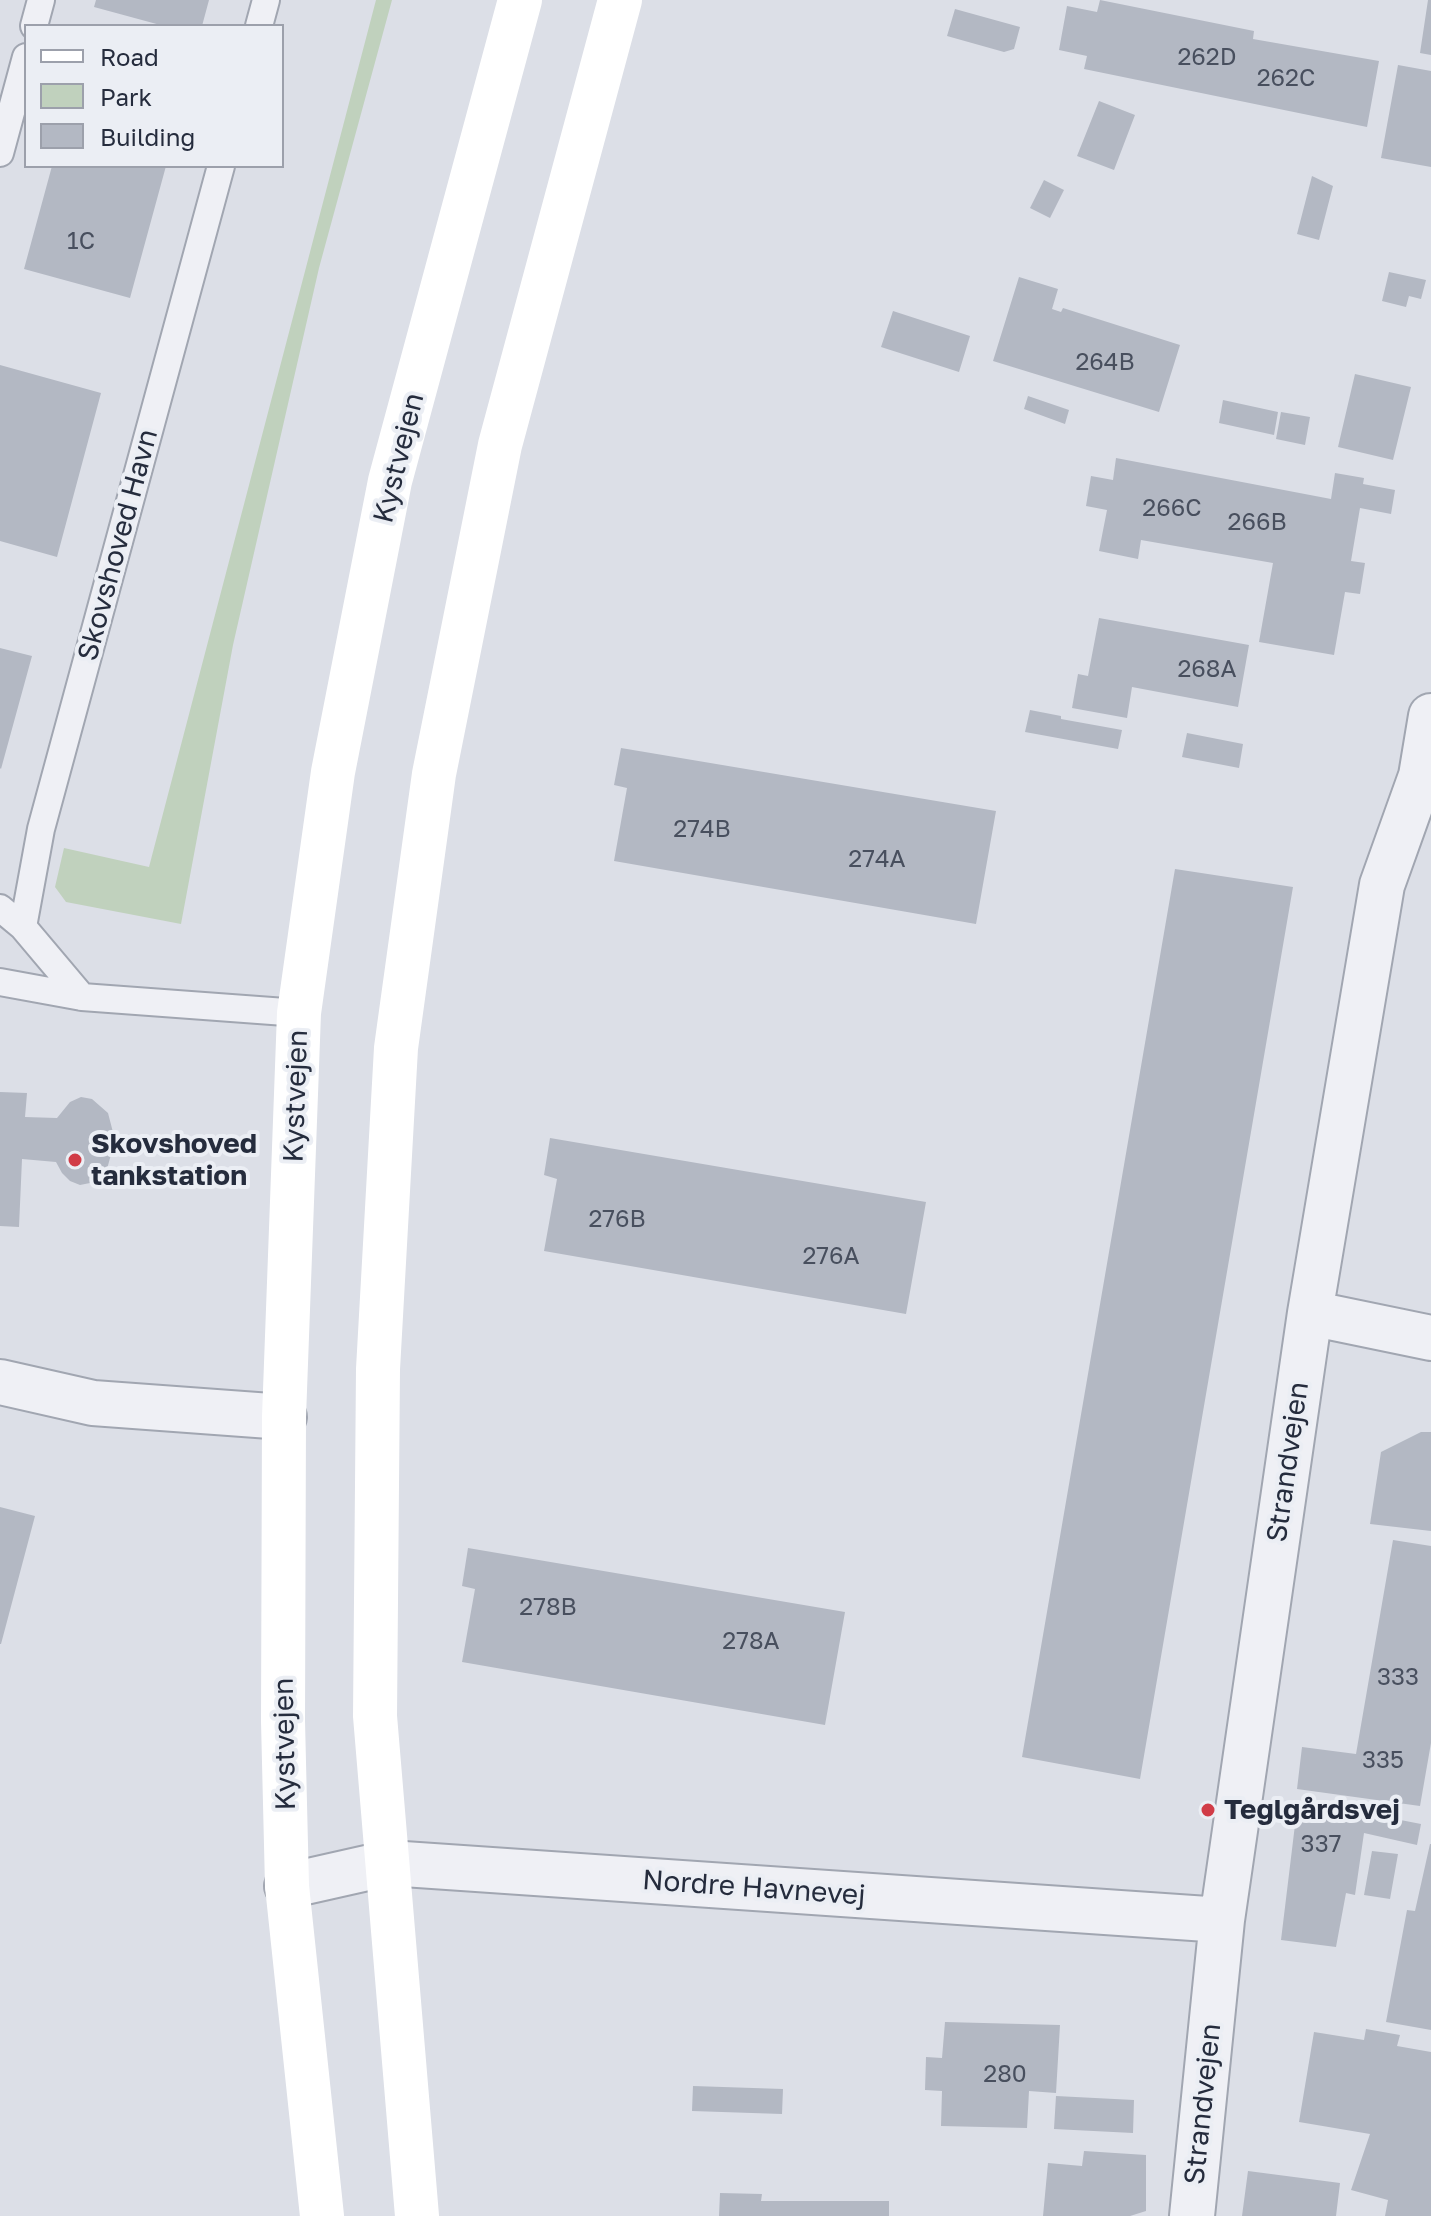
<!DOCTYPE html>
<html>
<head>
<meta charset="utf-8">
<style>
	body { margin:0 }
	#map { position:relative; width:1431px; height:2216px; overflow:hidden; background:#dcdfe7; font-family:"Golos Text",sans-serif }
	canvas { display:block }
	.legend { position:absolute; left:24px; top:24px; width:260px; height:144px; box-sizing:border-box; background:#ebeef4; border:2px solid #9ca0ab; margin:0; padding:10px 14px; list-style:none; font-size:24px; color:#252c3d }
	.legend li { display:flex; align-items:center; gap:16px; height:40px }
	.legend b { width:40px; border:2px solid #9ca0ab }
</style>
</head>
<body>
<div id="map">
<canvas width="1431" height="2216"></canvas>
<ul class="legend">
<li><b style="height:10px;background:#fff"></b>Road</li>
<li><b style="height:22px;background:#c0d1bd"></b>Park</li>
<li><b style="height:22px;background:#b3b8c3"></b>Building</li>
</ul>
</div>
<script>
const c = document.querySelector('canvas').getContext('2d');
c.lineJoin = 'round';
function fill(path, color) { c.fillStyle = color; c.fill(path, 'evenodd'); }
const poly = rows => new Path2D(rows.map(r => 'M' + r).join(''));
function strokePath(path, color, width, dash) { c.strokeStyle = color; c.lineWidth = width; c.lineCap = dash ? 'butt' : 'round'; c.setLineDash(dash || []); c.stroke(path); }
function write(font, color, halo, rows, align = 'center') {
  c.font = font + ' "Golos Text",sans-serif'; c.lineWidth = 8; c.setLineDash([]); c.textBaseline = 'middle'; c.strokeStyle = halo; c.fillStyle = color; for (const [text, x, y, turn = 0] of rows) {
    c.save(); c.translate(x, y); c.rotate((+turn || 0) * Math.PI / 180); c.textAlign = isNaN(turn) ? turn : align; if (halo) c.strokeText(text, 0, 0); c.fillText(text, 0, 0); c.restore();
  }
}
const green = poly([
	[376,0,392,0,319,268,233,645,181,924,66,902,55,887,64,848,149,867]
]);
const building = poly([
	[96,0,209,0,202,26,164,26,94,7],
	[1100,0,1254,31,1253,39,1379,61,1367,127,1084,69,1087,56,1059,50,1067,6,1097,12],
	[1428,0,1431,0,1431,55,1420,53],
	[955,9,1020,27,1014,49,1004,52,947,36],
	[1398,65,1431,71,1431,167,1381,158],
	[1099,101,1135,115,1114,170,1077,156],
	[52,166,166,166,130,298,24,269],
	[1312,176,1333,186,1319,240,1297,234],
	[1044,180,1064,190,1050,218,1030,208],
	[1389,272,1426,280,1421,299,1409,296,1406,307,1382,301],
	[1019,277,1058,289,1052,309,1061,312,1063,308,1180,345,1159,412,993,361],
	[893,311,970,336,959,372,881,347],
	[0,365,101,393,57,557,0,541],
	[1355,374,1411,387,1393,460,1338,447],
	[1028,396,1069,410,1065,424,1024,409],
	[1223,400,1278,412,1274,435,1219,423],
	[1281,412,1310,417,1305,445,1276,439],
	[1116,458,1331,499,1335,473,1364,478,1363,484,1395,490,1391,514,1360,508,1351,561,1365,563,1360,594,1345,592,1334,655,1259,642,1273,563,1141,540,1138,559,1099,551,1107,510,1086,506,1091,476,1113,480],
	[1099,618,1249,645,1238,707,1132,687,1127,718,1072,708,1078,674,1088,676],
	[0,648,32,656,1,769,0,768],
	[1030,710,1061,716,1061,719,1122,730,1118,749,1025,732],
	[1187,733,1243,744,1239,768,1182,757],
	[621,748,996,811,976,924,614,861,627,788,614,785],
	[1175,869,1293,887,1140,1779,1022,1757],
	[0,1092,27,1093,25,1117,57,1118,70,1102,81,1097,92,1099,108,1113,115,1140,107,1169,90,1183,80,1185,70,1181,62,1173,56,1162,22,1159,19,1227,0,1226],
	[550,1138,926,1202,906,1314,544,1251,557,1179,544,1175],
	[1421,1432,1431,1432,1431,1531,1370,1524,1381,1452],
	[0,1507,35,1516,1,1644,0,1644],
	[1393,1540,1431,1546,1431,1743,1420,1806,1297,1789,1302,1747,1356,1754],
	[468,1548,845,1612,825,1725,462,1662,475,1589,462,1586],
	[1298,1800,1421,1824,1417,1845,1364,1833,1355,1895,1346,1893,1336,1947,1281,1940],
	[1430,1844,1431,1844,1431,2030,1386,2022,1407,1910,1415,1911],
	[1372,1851,1398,1854,1390,1899,1364,1895],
	[945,2022,1060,2025,1056,2093,1029,2091,1027,2128,941,2126,942,2091,925,2090,926,2057,942,2058],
	[1366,2029,1400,2035,1397,2046,1431,2052,1431,2216,1385,2216,1388,2200,1351,2190,1370,2134,1299,2122,1314,2032,1364,2040],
	[693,2086,783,2089,782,2114,692,2111],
	[1056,2096,1134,2100,1133,2133,1054,2129],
	[1084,2151,1146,2155,1146,2211,1130,2216,1043,2216,1048,2163,1082,2166],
	[1248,2171,1340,2183,1336,2216,1242,2216],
	[720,2193,762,2194,761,2201,889,2201,889,2216,719,2216]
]);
const lane = poly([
	[34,26,41,0],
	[259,26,266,0],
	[0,153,26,57],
	[221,166,41,829,23,927,82,997,299,1013],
	[0,908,23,927],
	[0,982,82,997]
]);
const street = poly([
	[1310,1313,1431,1338],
	[0,1382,93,1403,284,1417],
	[287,1886,389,1863,1222,1920],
	[1192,2216,1222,1920,1310,1313,1382,885,1421,776,1431,716]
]);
const secondary = poly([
	[322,2216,287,1886,283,1721,284,1417,299,1013,333,772,390,481,520,0],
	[417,2216,375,1716,378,1369,396,1048,434,774,500,445,620,0]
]);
const markers = [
	[75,1160,8,"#d13c47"],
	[1208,1810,8,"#d13c47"]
];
const numberNames = [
	["262D",1207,57],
	["262C",1286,78],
	["1C",81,241],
	["264B",1105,362],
	["266C",1172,508],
	["266B",1257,522],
	["268A",1207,669],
	["274B",702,829],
	["274A",877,859],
	["276B",617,1219],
	["276A",831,1256],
	["278B",548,1607],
	["278A",751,1641],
	["333",1398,1677],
	["335",1383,1760],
	["337",1321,1844],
	["280",1005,2074]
];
const streetNames = [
	["Kystvejen",399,458,-76],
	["Skovshoved Havn",118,545,-75],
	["Kystvejen",296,1096,-88],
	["Strandvejen",1288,1462,-82],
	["Kystvejen",285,1744,-91],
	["Nordre Havnevej",754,1888,4],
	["Strandvejen",1203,2104,-84]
];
const poiNames = [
	["Skovshoved",91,1144],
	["tankstation",91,1176],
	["Teglgårdsvej",1224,1810]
];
fill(green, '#c0d1bd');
fill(building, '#b3b8c3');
strokePath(lane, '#a1a6b1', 30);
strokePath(street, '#a1a6b1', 48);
strokePath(lane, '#eff0f5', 26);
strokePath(street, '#eff0f5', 44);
strokePath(secondary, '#fff', 44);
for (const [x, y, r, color] of markers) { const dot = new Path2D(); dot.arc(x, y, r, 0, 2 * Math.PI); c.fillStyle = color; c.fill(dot); strokePath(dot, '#ebeef4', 3); }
write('24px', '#484f5e', null, numberNames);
write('28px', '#252c3d', '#ebeef4', streetNames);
write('bold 28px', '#252c3d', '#ebeef4', poiNames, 'left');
</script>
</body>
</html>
